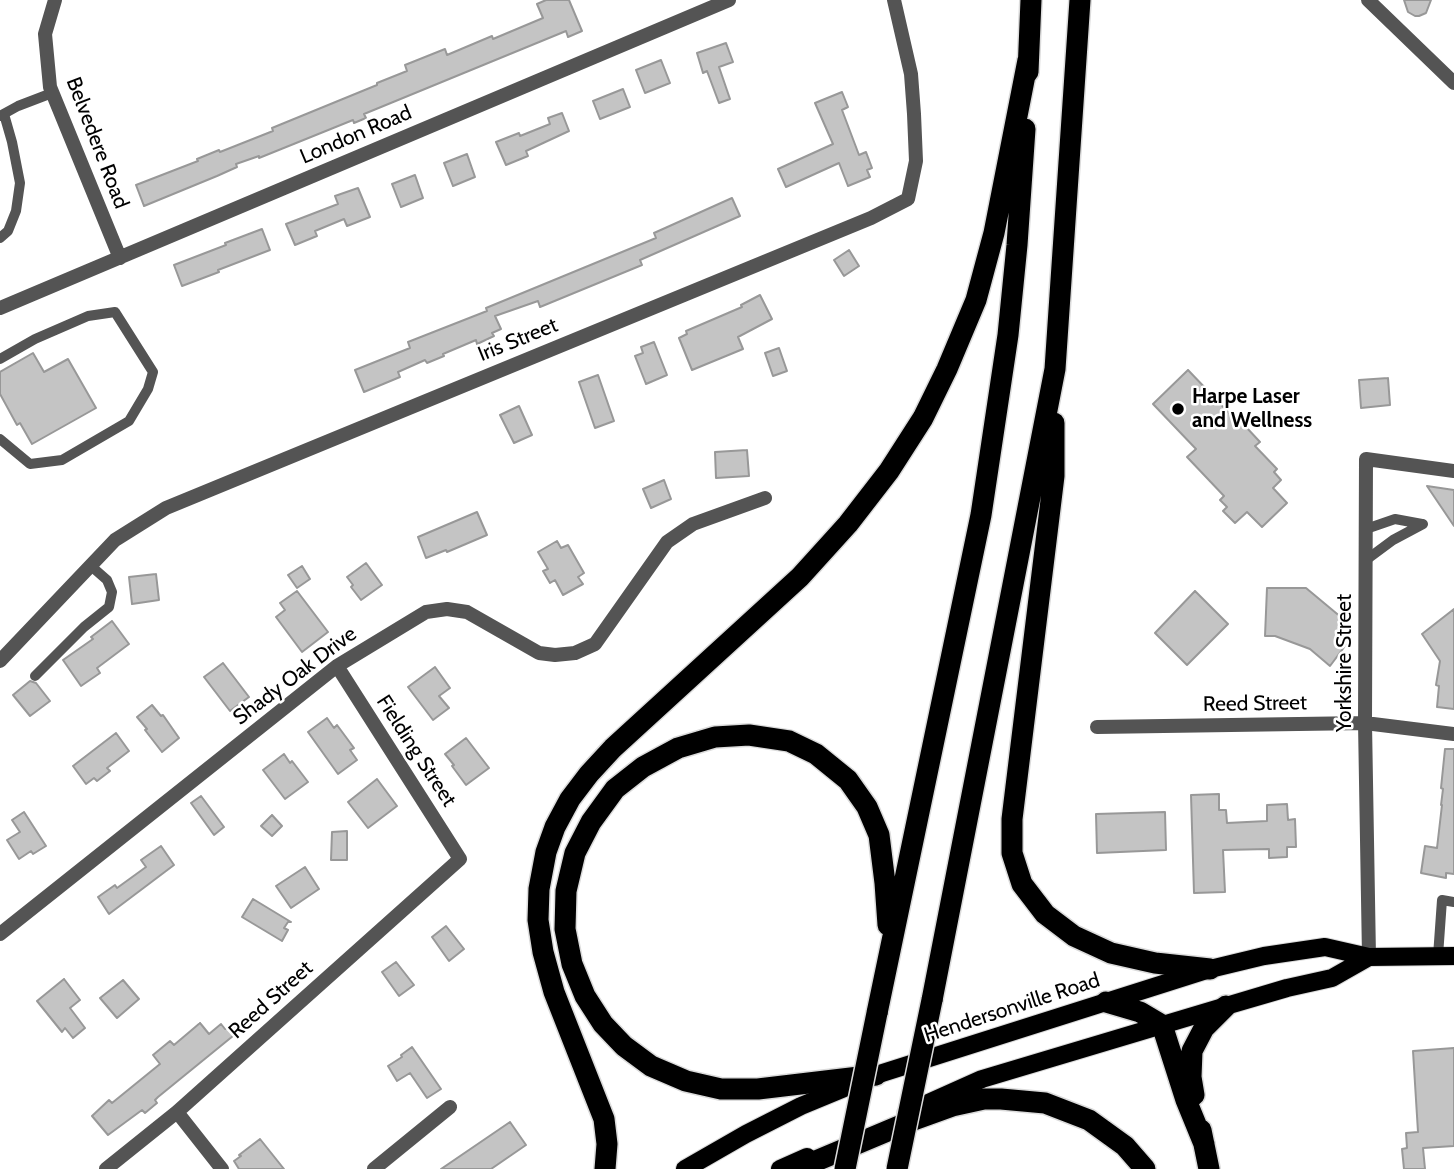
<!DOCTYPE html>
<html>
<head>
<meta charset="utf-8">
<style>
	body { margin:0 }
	canvas { display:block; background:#fff }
</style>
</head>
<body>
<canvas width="1454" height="1169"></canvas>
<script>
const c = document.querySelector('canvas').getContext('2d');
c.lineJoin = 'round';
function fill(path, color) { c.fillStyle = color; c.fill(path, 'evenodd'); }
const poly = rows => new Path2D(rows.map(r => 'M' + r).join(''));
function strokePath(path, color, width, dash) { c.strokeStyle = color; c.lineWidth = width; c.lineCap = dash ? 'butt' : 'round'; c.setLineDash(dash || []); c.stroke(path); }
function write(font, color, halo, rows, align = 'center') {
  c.font = font + ' Cabin,sans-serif'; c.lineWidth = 5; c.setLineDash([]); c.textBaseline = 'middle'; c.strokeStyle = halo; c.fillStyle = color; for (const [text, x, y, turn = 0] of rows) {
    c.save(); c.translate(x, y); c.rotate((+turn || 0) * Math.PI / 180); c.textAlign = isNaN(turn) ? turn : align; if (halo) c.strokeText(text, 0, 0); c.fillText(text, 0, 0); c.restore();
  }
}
const building = poly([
	[546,0,569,0,582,31,568,37,566,31,364,114,366,118,354,123,353,120,259,158,259,156,236,164,237,167,217,176,144,206,136,185,198,161,197,159,219,150,220,152,273,131,272,128,377,85,377,83,407,71,405,65,445,49,447,55,492,36,493,39,543,18,537,4,546,0],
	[1404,0,1431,0,1426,13,1419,16,1415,16,1408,12,1404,0],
	[726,43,733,62,719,67,730,99,719,103,707,71,703,73,697,53,726,43],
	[661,60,670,83,645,93,636,70,661,60],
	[623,89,630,107,600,119,593,101,623,89],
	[842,92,848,107,842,110,859,155,866,152,872,168,867,170,870,177,848,186,839,163,786,187,778,169,833,144,815,103,842,92],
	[562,113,569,131,526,151,528,156,506,165,496,142,519,133,520,136,550,124,548,118,562,113],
	[467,154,475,177,453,186,444,163,467,154],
	[415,175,423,198,401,207,392,184,415,175],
	[358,188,370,217,347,226,344,219,315,231,317,236,295,245,286,224,338,204,335,196,358,188],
	[732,198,740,216,640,260,642,265,540,307,538,301,495,316,501,329,492,333,494,336,477,344,476,340,443,354,444,356,427,363,425,360,398,372,400,377,364,392,355,370,410,348,408,342,487,311,486,308,656,238,654,233,732,198],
	[262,229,270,250,218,270,219,272,182,286,174,265,226,245,225,243,262,229],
	[849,250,859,266,844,276,834,260,849,250],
	[760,295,772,319,738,337,743,349,692,370,679,338,687,334,686,331,742,307,741,305,760,295],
	[654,342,667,375,646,384,635,356,643,353,641,347,654,342],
	[779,348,787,371,773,376,765,353,779,348],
	[33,353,44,372,68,359,96,408,32,444,20,423,17,425,0,394,0,372,33,353],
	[1188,370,1231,415,1233,413,1260,442,1255,446,1277,469,1274,472,1281,480,1273,488,1287,503,1262,527,1247,512,1235,523,1223,511,1227,507,1220,500,1224,496,1187,457,1196,449,1153,404,1188,370],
	[598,375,614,421,595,428,579,382,598,375],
	[1388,378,1390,405,1361,408,1359,380,1388,378],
	[519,406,532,435,514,443,500,415,519,406],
	[747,450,749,476,716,478,715,452,747,450],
	[664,480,671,499,651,508,643,489,664,480],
	[1427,486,1454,490,1454,526,1427,486],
	[477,512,487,535,447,552,446,550,426,558,418,537,477,512],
	[557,541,561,548,568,545,584,573,578,577,583,584,563,595,555,580,550,583,543,571,548,569,538,552,557,541],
	[366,563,382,585,361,600,351,587,353,585,347,577,366,563],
	[302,566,310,579,297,588,288,575,302,566],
	[156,574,159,600,132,604,129,577,156,574],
	[1267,588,1306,588,1348,623,1340,635,1348,642,1330,666,1310,649,1275,636,1265,636,1267,588],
	[297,591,328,632,302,652,276,617,285,610,280,603,297,591],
	[1195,591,1228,624,1187,665,1155,633,1195,591],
	[1454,609,1454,709,1437,707,1439,686,1436,685,1440,661,1422,634,1454,609],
	[112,621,129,644,97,668,100,673,81,686,63,660,93,639,91,637,112,621],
	[223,663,249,697,230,711,204,677,223,663],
	[435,667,450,688,439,696,449,708,433,720,408,687,435,667],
	[30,681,36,683,50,701,30,716,13,695,30,681],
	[152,705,161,716,163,715,179,738,162,752,145,730,147,729,137,717,152,705],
	[327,718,334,728,337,725,354,748,350,750,357,760,338,774,308,732,327,718],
	[116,733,129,751,107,768,110,771,97,781,94,778,86,784,73,766,116,733],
	[466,738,489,768,466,785,452,766,454,765,445,754,466,738],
	[1445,749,1454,749,1454,874,1446,873,1446,878,1421,873,1425,846,1437,848,1442,805,1441,805,1443,789,1441,788,1445,749],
	[284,754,290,763,292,761,308,782,285,799,263,770,284,754],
	[377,779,397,806,368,828,348,802,377,779],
	[1219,794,1219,810,1226,810,1227,823,1267,821,1267,805,1287,804,1288,820,1295,819,1296,847,1287,847,1287,857,1269,858,1269,849,1223,850,1225,892,1194,893,1191,795,1219,794],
	[201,796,224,827,214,835,191,803,201,796],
	[24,812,46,846,33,854,31,851,19,859,7,840,20,832,12,820,24,812],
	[1165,812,1166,850,1097,853,1096,814,1165,812],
	[272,815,282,826,272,836,261,826,272,815],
	[347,831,347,860,331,860,332,832,347,831],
	[161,846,174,865,109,914,98,897,115,885,117,888,146,867,141,860,161,846],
	[305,867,319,889,291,908,276,886,305,867],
	[253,899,291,922,288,922,284,928,288,930,282,941,242,917,253,899],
	[446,926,464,949,449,961,432,937,446,926],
	[396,962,414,985,399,996,382,972,396,962],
	[64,979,80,1000,70,1008,85,1028,73,1038,65,1028,62,1032,37,1001,64,979],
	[123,980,139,999,117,1018,100,998,123,980],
	[200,1023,209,1034,221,1024,225,1029,244,1027,158,1097,155,1100,157,1103,145,1113,142,1110,108,1135,92,1116,109,1100,112,1103,160,1064,153,1055,170,1041,174,1045,200,1023],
	[412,1047,441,1089,427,1098,410,1073,397,1081,388,1066,402,1057,401,1055,412,1047],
	[1454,1048,1454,1146,1423,1148,1425,1169,1404,1169,1402,1149,1407,1148,1406,1133,1418,1132,1413,1051,1454,1048],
	[510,1122,526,1145,491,1169,441,1169,510,1122],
	[260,1139,284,1169,239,1169,234,1161,241,1156,239,1155,260,1139]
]);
const service = poly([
	[0,116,18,106,52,93],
	[0,238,8,231,16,211,20,183,12,142,4,114],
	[0,359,35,339,88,316,115,312,153,372,148,389,129,421,62,460,30,464,0,439],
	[1366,529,1395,519,1422,524],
	[1366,560,1393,540,1423,524],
	[35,676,84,627,109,607,112,592,107,580,91,566],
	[1438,956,1442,900,1454,902]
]);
const minor = poly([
	[55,0,45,34,50,87,120,258],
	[1368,0,1454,83],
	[0,308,729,0],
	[0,661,115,540,166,508,871,218,908,199,916,161,914,114,911,74,894,0],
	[1097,727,1365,723,1454,734],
	[0,934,337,666,426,612,447,609,467,612,539,653,555,655,575,653,595,644,667,542,693,524,765,498],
	[1369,957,1365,723,1366,459,1454,471],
	[177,1112,222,1169],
	[106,1169,177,1112,460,859,337,666],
	[374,1169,450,1107]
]);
const primary = poly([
	[906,1113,982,1079,1226,1006,1287,988,1332,978,1369,957],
	[685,1169,746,1134,801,1106,876,1075,1210,969,1264,956,1325,947,1369,957,1454,956],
	[780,1169,807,1157]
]);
const motorway = poly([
	[1028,72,1031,0],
	[1054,423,1054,476,1012,819,1012,853,1022,884,1045,914,1074,936,1111,953,1155,963,1210,969],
	[932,1000,1055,369,1080,0],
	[1106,1002,1140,1012,1162,1025,1186,1100,1204,1144],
	[877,1013,981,515,1008,335,1017,245,1025,129],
	[876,1075,758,1089,721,1089,686,1081,651,1066,624,1046,603,1024,585,996,572,964,565,929,566,891,575,853,591,822,615,789,643,767,678,748,715,737,749,735,789,741,816,754,848,780,867,807,879,835,885,883,888,925],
	[1194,1095,1191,1077,1192,1051,1204,1028,1226,1006],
	[1201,1130,1209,1169],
	[605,1169,607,1144,604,1119,554,992,543,952,538,920,539,889,546,852,555,827,570,799,589,774,613,748,800,577,848,524,889,471,923,418,947,369,976,300,994,233,1028,60],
	[797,1169,916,1119,952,1106,984,1099,1001,1099,1045,1103,1089,1120,1125,1146,1145,1169]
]);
const motorwayBridge = poly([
	[845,1169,877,1013],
	[897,1169,932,1000]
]);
const markers = [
	[1178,409,7,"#000"]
];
const streetNames = [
	["London Road",356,135,-23],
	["Belvedere Road",97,143,69],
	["Iris Street",518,340,-22],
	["Yorkshire Street",1345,663,-90],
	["Shady Oak Drive",295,676,-37],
	["Reed Street",1255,704,-1],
	["Fielding Street",416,751,57],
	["Reed Street",271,1000,-42],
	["Hendersonville Road",1012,1008,-18]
];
const poiNames = [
	["Harpe Laser",1192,397],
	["and Wellness",1192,421]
];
fill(building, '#c4c4c4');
strokePath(building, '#989898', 2);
strokePath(primary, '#dbdbdb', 20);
strokePath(motorway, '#dbdbdb', 24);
strokePath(service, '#545454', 10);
strokePath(minor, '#545454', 14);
strokePath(primary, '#000', 18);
strokePath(motorway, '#000', 21);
strokePath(motorwayBridge, '#dbdbdb', 24, []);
strokePath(motorwayBridge, '#000', 21);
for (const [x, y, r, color] of markers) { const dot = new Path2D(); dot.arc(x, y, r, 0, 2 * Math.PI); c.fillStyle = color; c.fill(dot); strokePath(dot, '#fff', 2.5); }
write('21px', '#000', '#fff', streetNames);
write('bold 21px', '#000', '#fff', poiNames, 'left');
</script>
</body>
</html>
